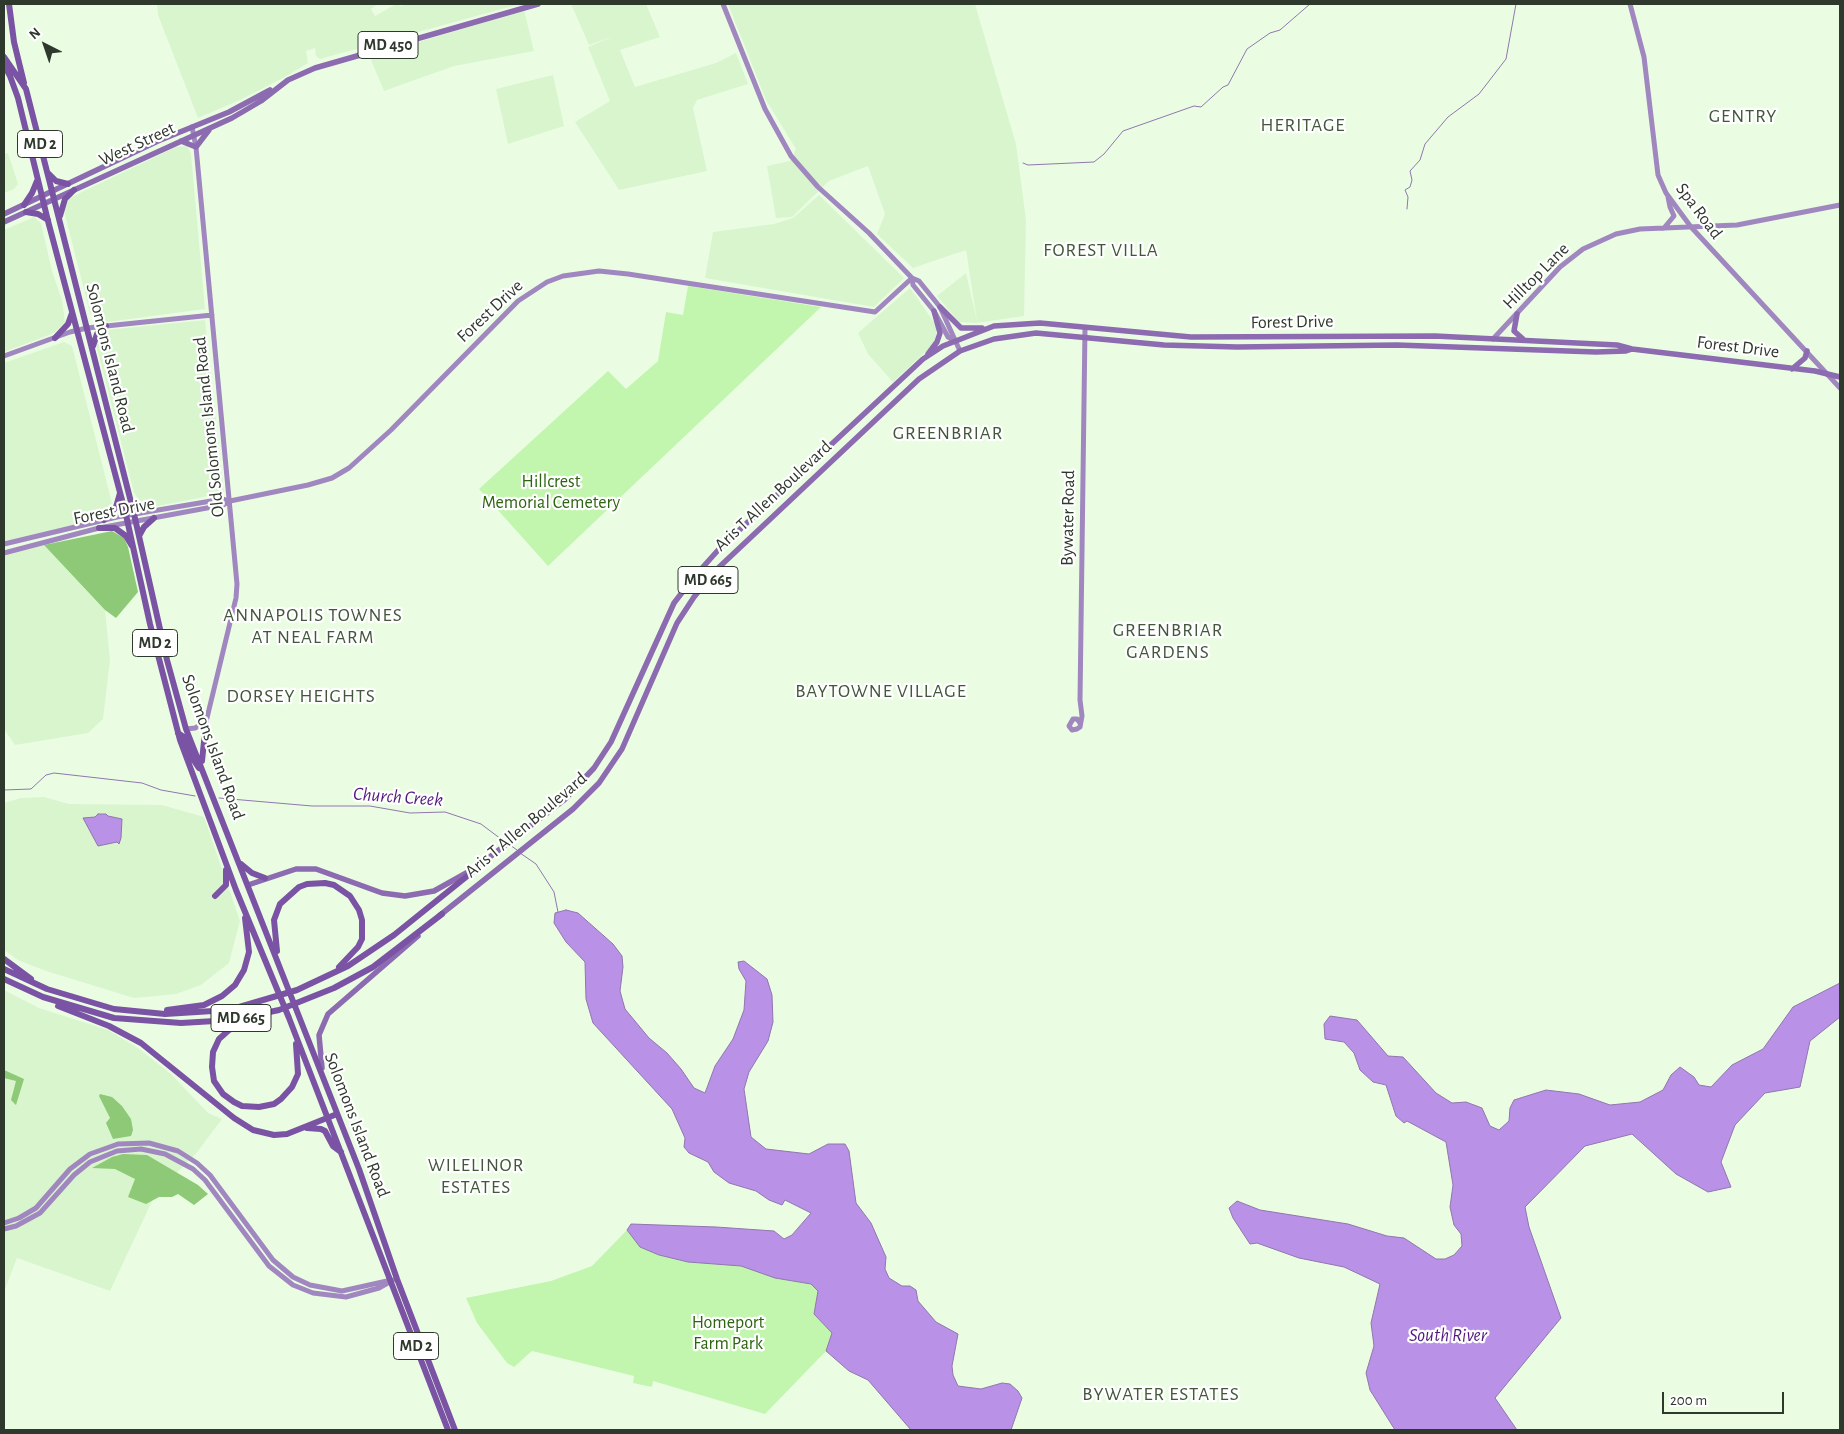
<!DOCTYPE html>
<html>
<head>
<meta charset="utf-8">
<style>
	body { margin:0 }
	#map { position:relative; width:1844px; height:1434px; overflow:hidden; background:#eafde3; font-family:"Alegreya Sans",sans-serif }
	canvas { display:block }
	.frame { position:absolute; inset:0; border:5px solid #2f382c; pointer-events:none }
	.north { position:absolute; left:20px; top:20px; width:50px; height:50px; -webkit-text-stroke:4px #fff; paint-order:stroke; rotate:319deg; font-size:14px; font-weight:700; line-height:20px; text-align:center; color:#2f382c }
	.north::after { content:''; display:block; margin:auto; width:18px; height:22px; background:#2f382c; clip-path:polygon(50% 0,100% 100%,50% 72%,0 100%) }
	.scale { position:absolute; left:1662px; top:1392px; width:122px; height:22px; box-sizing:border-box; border:2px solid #2f382c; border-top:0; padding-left:6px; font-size:15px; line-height:18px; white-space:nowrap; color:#2f382c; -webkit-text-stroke:4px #fff; paint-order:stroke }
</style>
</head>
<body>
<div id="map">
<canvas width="1844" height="1434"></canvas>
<div class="frame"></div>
<div class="north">N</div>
<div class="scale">200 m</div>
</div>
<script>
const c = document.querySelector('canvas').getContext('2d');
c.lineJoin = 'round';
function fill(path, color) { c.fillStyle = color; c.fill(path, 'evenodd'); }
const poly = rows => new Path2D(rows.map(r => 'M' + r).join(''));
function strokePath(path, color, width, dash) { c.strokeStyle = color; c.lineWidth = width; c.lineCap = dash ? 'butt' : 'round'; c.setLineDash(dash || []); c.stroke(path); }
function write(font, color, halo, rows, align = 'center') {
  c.font = font + ' "Alegreya Sans",sans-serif'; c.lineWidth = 4.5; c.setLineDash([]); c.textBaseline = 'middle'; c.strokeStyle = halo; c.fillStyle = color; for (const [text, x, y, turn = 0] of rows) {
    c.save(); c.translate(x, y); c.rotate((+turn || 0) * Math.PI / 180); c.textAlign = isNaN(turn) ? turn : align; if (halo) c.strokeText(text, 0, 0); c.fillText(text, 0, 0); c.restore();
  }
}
const built = poly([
	[157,4,378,4,371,9,375,16,396,4,401,6,404,4,520,4,320,59,316,56,315,48,306,51,308,63,285,77,242,99,198,118,158,15],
	[571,4,646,4,660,37,620,50,635,87,716,63,736,53,748,84,697,100,693,108,707,171,619,190,575,122,610,101,588,47,614,36,589,45],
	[728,4,975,4,1016,144,1026,220,1024,316,976,323,959,322,937,296,966,273,977,321,966,250,913,268,877,234,885,214,868,166,829,181,792,217,776,218,767,166,790,161,796,149,766,100],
	[524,10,534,51,454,66,384,91,371,60,373,56],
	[553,75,564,126,508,144,496,89],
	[187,146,191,154,205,309,107,322,96,319,90,313,64,211,66,204,70,198,86,190,176,147],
	[8,153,18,184,14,189,4,193,4,154],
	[819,195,904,278,874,307,705,278,713,232,774,224,793,218],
	[34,217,41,223,52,271,62,300,65,322,54,333,4,352,4,230],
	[910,288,936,325,936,342,893,382,868,354,858,333],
	[205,320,224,493,153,507,139,500,134,493,96,344,100,335,106,330],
	[64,342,72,346,112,503,106,511,73,525,4,541,4,363],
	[44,545,105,610,110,660,103,719,88,733,15,745,4,729,4,556],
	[44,797,69,804,162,805,204,817,240,921,229,963,201,985,176,994,134,998,46,971,18,960,4,950,4,803,21,798],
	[4,990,39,1008,108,1030,138,1048,171,1074,208,1113,222,1119,198,1151,154,1197,110,1291,17,1258,4,1292]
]);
const green = poly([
	[688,286,821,307,548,566,479,489,608,371,626,389,658,361,666,312,683,315],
	[627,1230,640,1247,659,1255,688,1262,741,1266,775,1278,811,1284,818,1291,814,1314,832,1333,826,1351,765,1414,653,1381,652,1387,633,1383,634,1376,532,1351,514,1367,507,1363,477,1323,466,1298,551,1281,592,1266]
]);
const forest = poly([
	[112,531,124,538,128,547,138,592,116,618,105,610,44,545],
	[4,1070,24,1079,16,1105,11,1100,16,1081,4,1078],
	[100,1094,112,1097,122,1106,131,1119,133,1130,131,1136,113,1139,106,1123,110,1118,99,1096],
	[123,1154,147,1155,198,1185,208,1194,194,1205,178,1194,172,1197,159,1197,146,1204,128,1197,135,1179,115,1169,92,1168,112,1157]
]);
const water = poly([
	[98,814,106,814,108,816,122,819,121,838,119,844,117,842,98,846,83,818,95,817,98,814],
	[566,910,578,913,613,944,622,956,623,967,620,991,625,1009,649,1038,667,1053,681,1069,694,1088,705,1093,715,1066,733,1039,744,1010,746,981,739,969,738,962,744,961,767,979,772,995,773,1022,768,1041,749,1072,744,1089,751,1137,766,1149,809,1154,828,1144,845,1144,849,1151,856,1203,871,1223,886,1257,885,1269,889,1278,902,1286,910,1286,916,1290,918,1301,936,1322,958,1334,952,1366,953,1375,958,1386,981,1389,1002,1383,1010,1384,1018,1391,1022,1398,1011,1430,911,1430,868,1380,849,1371,826,1351,832,1333,814,1314,818,1291,811,1284,775,1278,741,1266,688,1262,659,1255,640,1247,627,1230,631,1224,716,1227,774,1231,784,1239,792,1235,811,1213,785,1200,782,1205,769,1200,756,1191,729,1183,714,1172,708,1162,689,1153,684,1147,685,1138,672,1109,593,1023,586,999,585,962,566,942,554,923,555,913,566,910],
	[1840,983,1840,1017,1810,1041,1800,1087,1765,1093,1735,1125,1721,1162,1731,1187,1708,1192,1676,1174,1632,1134,1585,1146,1525,1207,1529,1227,1561,1318,1495,1398,1517,1430,1395,1430,1370,1390,1366,1373,1374,1346,1371,1323,1380,1284,1344,1267,1299,1258,1257,1243,1250,1244,1233,1218,1229,1208,1237,1201,1260,1210,1348,1224,1387,1236,1404,1238,1436,1259,1445,1259,1454,1255,1462,1246,1461,1234,1454,1225,1450,1207,1453,1185,1446,1142,1407,1121,1404,1123,1396,1116,1386,1085,1373,1082,1360,1070,1354,1053,1344,1042,1325,1039,1324,1024,1330,1016,1357,1020,1388,1056,1403,1057,1436,1093,1452,1103,1466,1102,1482,1108,1490,1126,1499,1130,1509,1121,1510,1108,1514,1100,1546,1090,1579,1094,1610,1105,1640,1102,1663,1090,1671,1075,1680,1067,1694,1077,1699,1085,1711,1087,1732,1065,1763,1049,1793,1007,1840,983]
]);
const stream = poly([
	[1023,163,1028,165,1094,162,1104,154,1123,131,1194,106,1201,107,1223,87,1228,85,1247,49,1270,33,1280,30,1310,4],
	[1407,209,1408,197,1405,190,1410,187,1412,180,1410,171,1420,160,1425,144,1448,117,1479,94,1506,59,1516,4],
	[4,790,31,789,46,775,54,773,142,783,161,790,195,796],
	[219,798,312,806,370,806,410,813,445,812,481,824,505,842],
	[510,845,517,850],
	[520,853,536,864,554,892,558,912]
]);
const secondary = poly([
	[723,4,765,109,791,156,818,187,869,233,912,278,919,281,940,307,960,351],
	[1630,4,1644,57,1658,175,1666,193,1691,227,1840,388],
	[1664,228,1674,216,1670,207,1668,197],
	[912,278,913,285,934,311,948,337,955,341],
	[1493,339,1560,267,1583,249,1616,234,1640,229,1737,225,1840,205],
	[4,356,70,332,87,328,212,315],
	[4,544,117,517,223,499,229,501],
	[4,553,99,528,223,505,230,501,308,485,332,478,349,468,391,430,518,301,547,282,563,276,599,271,628,274,875,312,912,278],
	[1080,723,1077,719,1073,719,1069,726,1072,730,1077,729,1080,727,1082,716,1080,700,1085,328],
	[186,729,195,728,206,722,236,598,237,584,196,147,192,127],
	[4,1223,19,1218,36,1208,70,1169,90,1154,118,1144,149,1143,178,1151,197,1163,210,1175,273,1260,293,1277,310,1285,342,1291,387,1281],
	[4,1229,16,1226,40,1213,74,1175,90,1162,117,1151,141,1149,165,1154,193,1169,205,1180,269,1266,293,1285,313,1293,346,1297,379,1288,393,1280]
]);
const primary = poly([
	[181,141,196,147,209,130],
	[4,214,158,141,229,112,270,90],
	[4,222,232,118,261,101,288,80,315,68,538,4],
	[940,307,961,328,982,328],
	[1517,314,1514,331,1523,339],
	[928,354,937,342,940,333,934,311],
	[1792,369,1805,358,1807,351],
	[478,866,564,800,594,768,611,742,674,603,694,577,720,548,923,359,943,346,994,326,1040,323,1191,337,1435,336,1617,345,1632,349,1815,371,1840,377],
	[248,885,296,869,316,869,382,893,405,896,434,891,468,872],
	[439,916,573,809,599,783,622,749,677,623,694,597,715,571,919,379,960,351,994,339,1036,333,1164,345,1237,347,1397,345,1596,352,1626,351,1632,349],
	[322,1068,319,1035,328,1014,418,936]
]);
const highway = poly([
	[9,4,14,42,24,83],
	[4,57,26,89,134,514,167,660,186,729,359,1169,397,1279,455,1430],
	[4,65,10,76,18,98,48,221,126,515,150,624,180,740,236,890,289,1018,448,1430],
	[48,173,56,181,68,184],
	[24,205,32,193,37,181],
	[26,212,38,214,48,220],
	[60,216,65,199,74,190],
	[55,338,68,324,72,313],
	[93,346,97,334,106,326],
	[104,520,116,507,120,493],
	[99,528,115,528,126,536,132,546],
	[139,536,144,527,154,518],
	[178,733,185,738,193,759,199,768],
	[202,761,206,722],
	[241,864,252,873,265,878],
	[215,896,226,885,226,870],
	[277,951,274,920,280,904,299,887,307,884,325,883,334,885,350,896,359,910,362,920,362,939,358,947,339,967],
	[4,959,31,979],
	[4,969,47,989,114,1009,165,1014,229,1010,297,990,348,966,394,935,481,865],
	[4,979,43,997,114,1018,181,1023,232,1020,279,1010,334,988,373,967,442,914],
	[58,1006,109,1026,141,1043,234,1118,253,1130,274,1135,287,1134,337,1114],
	[167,1010,204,1005,222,996,235,985,244,970,249,952,245,918],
	[252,1020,229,1030,219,1039,213,1052,212,1067,214,1081,223,1094,234,1102,242,1106,259,1107,274,1104,281,1099,292,1087,298,1074,296,1044],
	[307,1128,321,1129,325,1131,333,1146,341,1152]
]);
const shields = [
	[388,45,60],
	[40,144,45],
	[708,580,60],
	[155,643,45],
	[241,1018,60],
	[416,1346,45]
];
const shieldNames = [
	["MD 450",388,45],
	["MD 2",40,144],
	["MD 665",708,580],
	["MD 2",155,643],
	["MD 665",241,1018],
	["MD 2",416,1346]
];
const streetNames = [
	["West Street",137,144,-25],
	["Spa Road",1699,211,53],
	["Hilltop Lane",1536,276,-45],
	["Forest Drive",490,311,-43],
	["Forest Drive",1292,322,-1],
	["Forest Drive",1738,347,7],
	["Solomons Island Road",110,358,76],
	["Old Solomons Island Road",209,427,-96],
	["Aris T Allen Boulevard",773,496,-43],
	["Forest Drive",114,511,-11],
	["Bywater Road",1068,518,-89],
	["Solomons Island Road",213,747,70],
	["Aris T Allen Boulevard",526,825,-40],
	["Solomons Island Road",357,1125,69]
];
const parkNames = [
	["Hillcrest",551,482],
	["Memorial Cemetery",551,503],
	["Homeport",728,1323],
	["Farm Park",728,1344]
];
const neighbourhoodNames = [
	["GENTRY",1743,116],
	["HERITAGE",1303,125],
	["FOREST VILLA",1101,250],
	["GREENBRIAR",948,433],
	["ANNAPOLIS TOWNES",313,615],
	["AT NEAL FARM",313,637],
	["GREENBRIAR",1168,630],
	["GARDENS",1168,652],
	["BAYTOWNE VILLAGE",881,691],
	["DORSEY HEIGHTS",301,696],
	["WILELINOR",476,1165],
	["ESTATES",476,1187],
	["BYWATER ESTATES",1161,1394]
];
const waterNames = [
	["Church Creek",398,797,4],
	["South River",1448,1335]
];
fill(built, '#d9f5ce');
fill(green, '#c2f6af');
fill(forest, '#8dc976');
fill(water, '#b991e6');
strokePath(water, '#9076ae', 1);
strokePath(stream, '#9076ae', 1);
strokePath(secondary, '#a087bf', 5);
strokePath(primary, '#8c6bb1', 5.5);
strokePath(highway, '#7b53a4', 6);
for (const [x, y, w] of shields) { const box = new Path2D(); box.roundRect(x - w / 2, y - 13.5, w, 27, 4); c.fillStyle = '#fff'; c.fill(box); strokePath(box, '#2f382c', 1); }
write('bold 16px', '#2f382c', null, shieldNames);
write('18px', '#2f382c', '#fff', streetNames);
write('18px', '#2d6410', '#fff', parkNames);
c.letterSpacing = '1px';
write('19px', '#43573c', '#fff', neighbourhoodNames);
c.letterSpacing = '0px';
write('italic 19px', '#521a7e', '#fff', waterNames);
</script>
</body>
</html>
